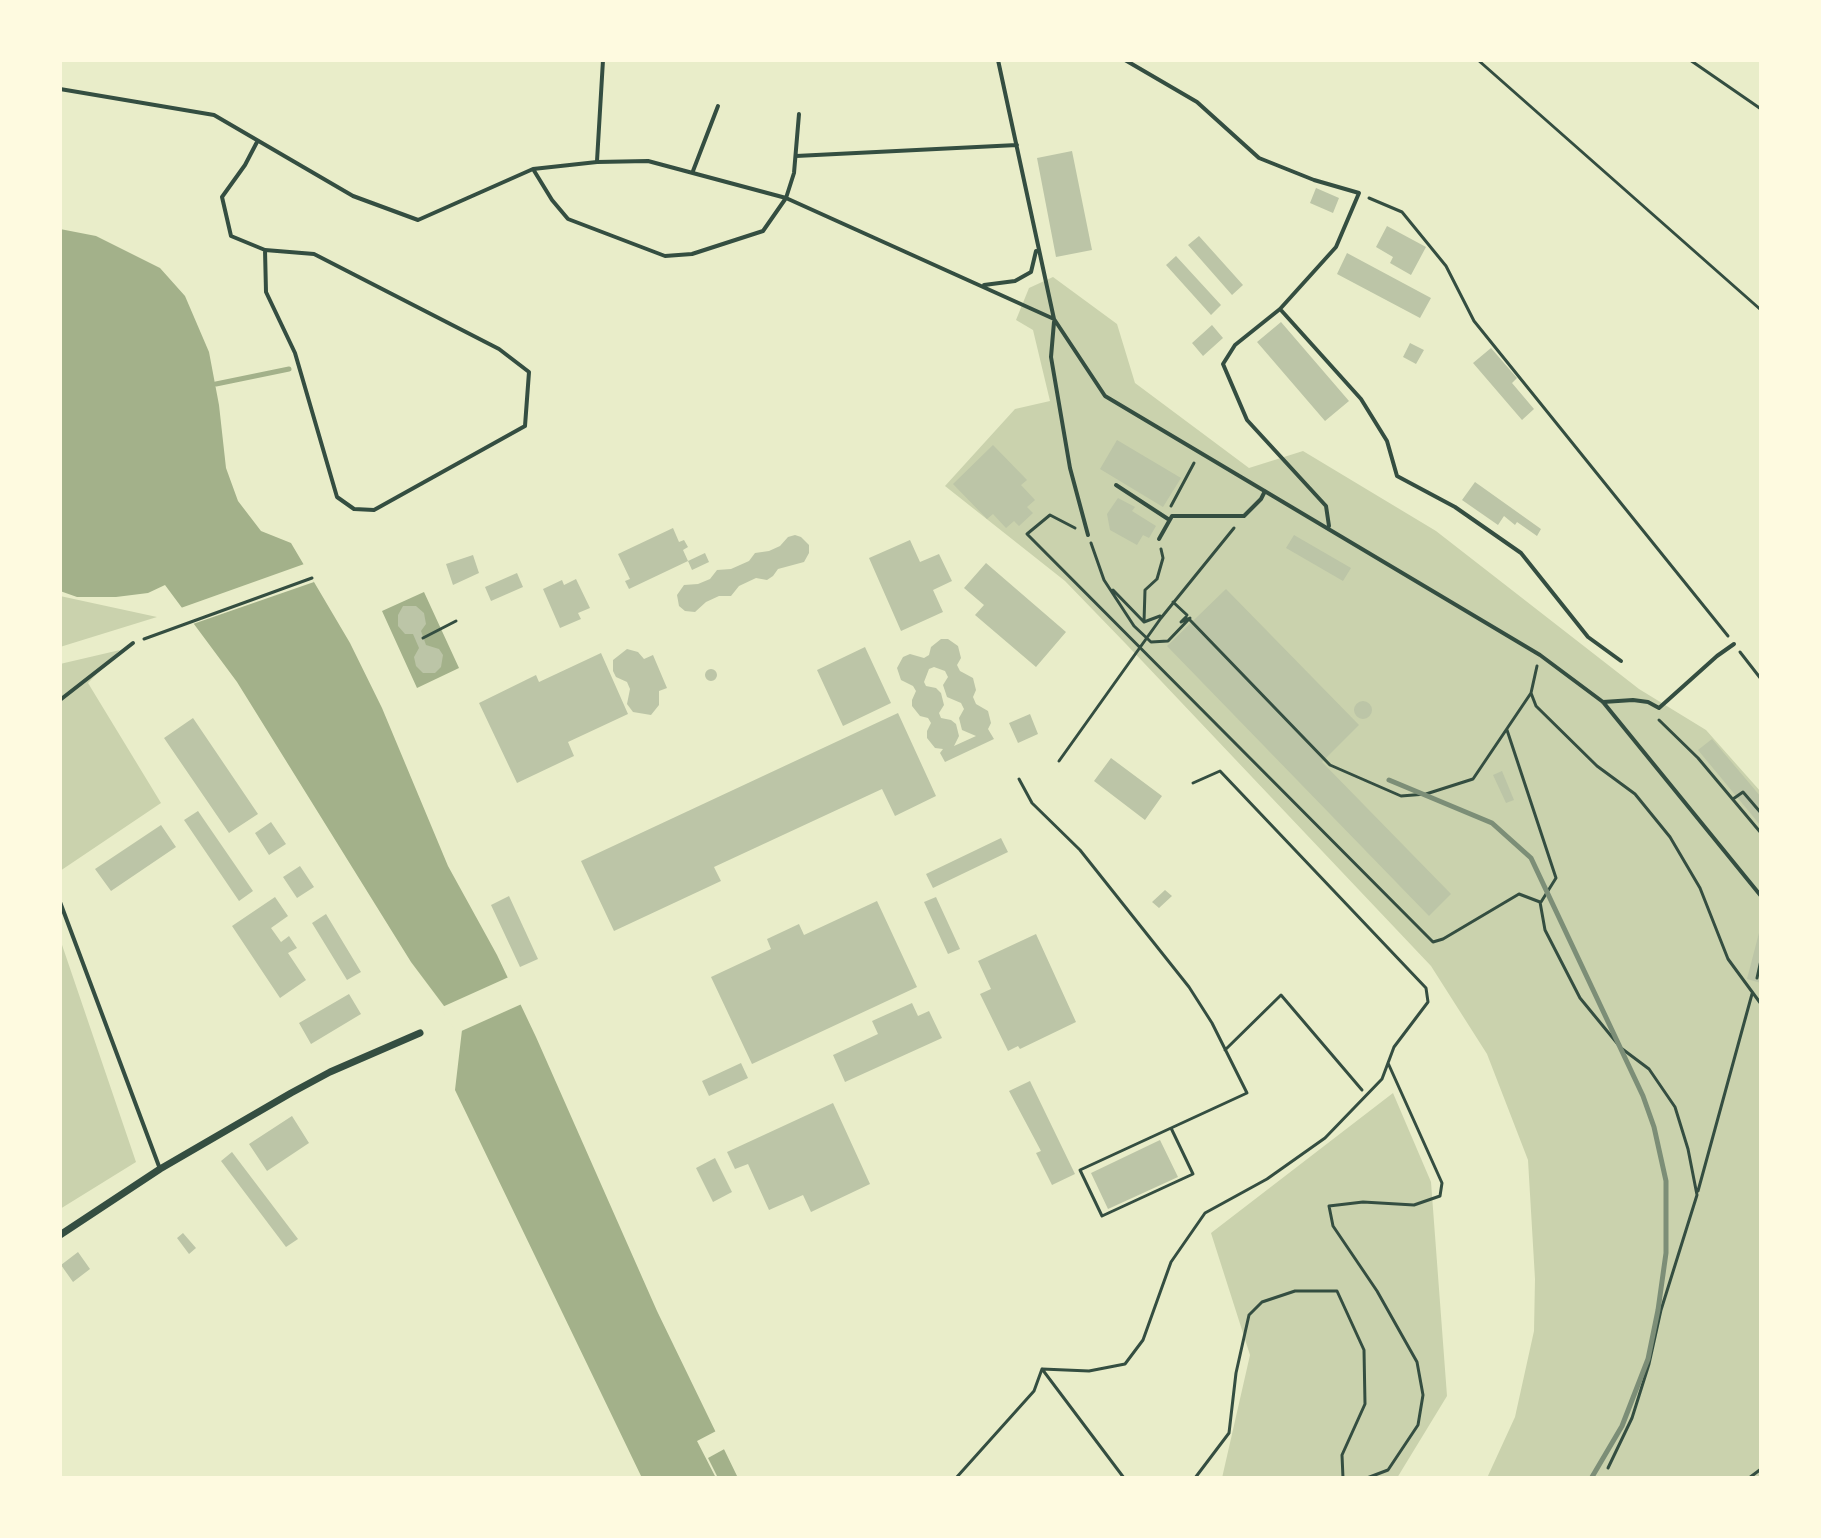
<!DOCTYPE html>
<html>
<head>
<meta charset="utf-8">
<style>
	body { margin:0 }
	#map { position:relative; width:1821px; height:1538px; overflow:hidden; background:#e9edc9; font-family:"Work Sans",sans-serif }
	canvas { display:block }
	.frame { position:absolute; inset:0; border:62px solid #fefae0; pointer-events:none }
</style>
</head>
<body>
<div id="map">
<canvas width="1821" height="1538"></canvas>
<div class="frame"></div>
</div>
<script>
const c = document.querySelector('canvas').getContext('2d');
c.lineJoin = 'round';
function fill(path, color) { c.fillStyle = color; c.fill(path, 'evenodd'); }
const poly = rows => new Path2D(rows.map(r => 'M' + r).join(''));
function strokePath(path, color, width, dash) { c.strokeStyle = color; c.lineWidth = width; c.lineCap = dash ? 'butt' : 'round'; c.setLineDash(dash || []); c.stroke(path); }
const green = poly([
	[1053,277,1117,324,1135,383,1249,468,1303,451,1436,531,1639,689,1706,730,1761,792,1761,1478,1487,1478,1515,1417,1534,1331,1535,1279,1528,1160,1487,1054,1431,966,1126,644,1065,581,945,486,1015,409,1050,401,1033,330,1016,320,1029,288],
	[60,596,157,617,60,647],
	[120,650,88,683,161,803,60,871,60,664],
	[60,939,136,1162,60,1209],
	[1393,1093,1431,1182,1447,1396,1397,1478,1222,1478,1250,1355,1211,1233]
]);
const water = poly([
	[60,229,96,236,160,268,185,296,209,352,219,405,226,468,238,501,261,531,291,543,350,643,382,708,448,866,497,955,536,1037,657,1311,738,1478,642,1478,455,1090,462,1030,411,962,237,682,165,585,148,593,116,597,77,597,60,591],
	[424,592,459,668,417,688,382,611]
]);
const pier = poly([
	[307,563,314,582,190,625,178,609],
	[511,976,524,1003,457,1033,440,1008],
	[720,1429,728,1447,708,1458,718,1478,716,1478,697,1441]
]);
const stream = poly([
	[216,384,289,369]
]);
const building = poly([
	[1072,151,1092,250,1056,257,1037,158],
	[1316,188,1339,198,1333,213,1310,203],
	[1387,226,1426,247,1411,275,1390,263,1393,257,1376,247],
	[1199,236,1243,285,1232,295,1188,245],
	[1347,253,1431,298,1420,318,1337,274],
	[1176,256,1221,305,1211,315,1166,265],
	[1281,322,1349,401,1325,421,1257,342],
	[1212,325,1223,338,1203,356,1192,343],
	[1410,343,1424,350,1416,364,1403,357],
	[1491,348,1517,378,1512,383,1534,409,1522,420,1473,363],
	[1117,440,1181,478,1163,507,1100,469],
	[993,445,1027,480,1021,485,1035,500,1027,507,1033,513,1019,526,1014,521,1006,528,993,514,987,519,953,484],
	[1475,482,1541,529,1537,536,1517,522,1515,525,1504,516,1498,525,1462,500],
	[1118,498,1135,507,1132,511,1156,526,1149,538,1143,535,1137,545,1110,530,1107,514],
	[673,528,679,542,684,540,688,547,683,550,688,561,629,589,625,581,630,579,618,554],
	[795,535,801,537,809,545,809,553,804,562,778,569,773,576,767,580,756,578,739,586,731,596,719,596,706,602,695,612,685,611,679,606,677,595,684,585,698,584,710,579,717,570,731,569,749,561,755,553,769,551,780,546,788,537],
	[1294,535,1351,568,1343,581,1286,548],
	[910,540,920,562,939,554,952,581,933,590,943,612,901,631,869,558],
	[705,553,709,562,692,570,688,561],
	[473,555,479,573,453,585,446,564],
	[986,563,1066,632,1036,667,975,615,984,605,964,588],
	[517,573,523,587,491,601,485,587],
	[576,579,590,608,578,613,581,619,560,628,543,589,562,580,564,585],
	[1226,589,1359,725,1322,762,1451,894,1429,916,1167,646],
	[403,606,416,606,424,613,426,624,421,631,426,645,439,649,443,655,441,667,435,673,423,673,416,666,414,657,419,648,413,634,405,634,398,626,398,615],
	[941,639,948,639,958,646,961,658,957,665,960,671,973,678,976,690,973,697,976,704,988,711,991,723,988,729,994,739,945,762,940,753,943,749,935,748,927,738,927,731,931,723,928,718,920,716,912,706,912,700,916,691,913,686,901,680,897,668,903,657,910,654,924,658,929,655,931,647],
	[934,667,945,671,948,677,943,685,947,697,961,703,964,709,959,718,962,730,976,736,954,746,959,736,956,724,951,720,941,718,939,713,944,705,941,693,936,688,926,686,924,682,929,669],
	[865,647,891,703,843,726,817,670],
	[627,649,638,652,644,659,653,655,667,688,659,691,659,705,651,715,633,712,627,704,630,689,627,682,616,677,613,671,613,660],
	[601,653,628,714,568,742,574,756,517,783,479,703,536,675,539,682],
	'705 675a6 6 0 1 1 12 0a6 6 0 1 1-12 0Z',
	'1354 710a9 9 0 1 1 18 0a9 9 0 1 1-18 0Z',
	[898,713,936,796,895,816,882,789,714,867,721,881,614,931,581,861],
	[1030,714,1038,734,1018,743,1009,723],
	[193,718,258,814,229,833,164,738],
	[1712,739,1761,797,1761,826,1698,750],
	[1111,758,1162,796,1145,820,1094,781],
	[1502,771,1514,800,1506,803,1493,775],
	[198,811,253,891,239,901,184,820],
	[271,822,286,844,269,855,255,833],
	[161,825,176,847,111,891,95,869],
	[1001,838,1008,852,933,888,926,874],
	[300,866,314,887,297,898,283,877],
	[1165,890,1172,896,1159,908,1152,902],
	[509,896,538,959,520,967,491,905],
	[275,897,288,916,271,928,281,942,289,936,297,948,288,953,306,980,280,998,232,926],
	[936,897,960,949,948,954,924,902],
	[877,901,917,987,752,1064,711,977,771,949,767,939,799,924,804,935],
	[326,914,361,972,347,980,312,923],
	[1760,929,1761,929,1761,983,1747,979],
	[1036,934,1076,1022,1020,1049,1018,1046,1008,1051,980,994,991,989,978,961],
	[349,994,361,1014,311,1044,299,1023],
	[912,1003,918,1016,929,1011,942,1038,845,1082,833,1055,878,1034,872,1021],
	[741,1063,748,1078,709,1096,702,1081],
	[1030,1081,1075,1174,1052,1185,1036,1153,1041,1151,1009,1091],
	[833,1103,870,1184,811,1212,803,1195,769,1210,748,1164,735,1169,727,1152],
	[292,1116,309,1143,267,1171,249,1144],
	[1160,1140,1178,1177,1108,1209,1091,1173],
	[232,1152,298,1239,286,1247,221,1161],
	[715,1158,732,1192,713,1202,696,1168],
	[183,1233,196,1248,189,1254,177,1238],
	[78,1252,90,1269,73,1282,61,1265]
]);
const path = poly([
	[1478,60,1761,310],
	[1690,60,1761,109],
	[1369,198,1402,212,1446,266,1474,321,1728,636],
	[1171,506,1194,463],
	[1075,528,1050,515,1027,534,1433,942,1443,939,1519,894,1540,902,1545,930,1580,998,1621,1048,1649,1069,1675,1107,1688,1149,1697,1195,1661,1310,1649,1364,1632,1418,1608,1468],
	[1091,543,1104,580,1134,626,1151,642,1168,641,1190,618,1181,622,1186,617],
	[1113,590,1144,622],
	[1173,602,1187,615],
	[1160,616,1144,622,1145,590,1157,579,1163,558,1161,549],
	[1189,619,1330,765,1401,796,1426,794,1473,779,1531,693],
	[423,638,456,621],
	[144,639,312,578],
	[1740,652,1761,679],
	[1537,666,1531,693,1536,706,1597,766,1635,794,1670,837,1700,888,1728,959,1761,1004],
	[1659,720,1698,758,1761,833],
	[1507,730,1556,878,1541,902],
	[1059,761,1161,618,1234,528],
	[1019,779,1032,803,1080,850,1189,987,1212,1023,1247,1093,1080,1170,1102,1216,1193,1174,1171,1128],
	[1733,799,1743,792,1761,813],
	[1757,978,1761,960],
	[1225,1050,1281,995,1362,1090],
	[1698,1191,1752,994],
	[1042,1369,1124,1478],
	[956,1478,1034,1391,1042,1369,1089,1371,1125,1364,1143,1340,1171,1262,1205,1213,1267,1179,1325,1138,1382,1079,1394,1047,1428,1002,1426,988,1220,771,1193,783],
	[1195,1478,1229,1433,1236,1373,1249,1315,1262,1302,1295,1291,1337,1291,1364,1350,1365,1404,1342,1455,1343,1478],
	[1367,1478,1388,1470,1418,1425,1423,1395,1417,1362,1377,1291,1333,1226,1329,1206,1363,1202,1414,1205,1440,1196,1442,1183,1388,1063],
	[1749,1478,1761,1469]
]);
const service = poly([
	[998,60,1054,319,1105,396,1540,655,1603,702,1761,896],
	[1125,60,1197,102,1259,158,1314,180,1359,193,1336,247,1280,309,1235,345,1223,364,1247,420,1326,506,1329,526],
	[60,89,214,115,353,196,418,220,533,169,597,162,648,161,786,198,1054,319],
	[257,142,245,165,222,197,231,236,265,250,266,292,295,353,337,497,354,509,374,510,525,426,529,372,499,349,314,254,265,250],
	[796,156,1017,145],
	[597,161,603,60],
	[533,169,552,200,568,219,665,256,692,254,763,231,786,198,794,173,799,114],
	[693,171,718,106],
	[984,285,1015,281,1031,272,1036,251],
	[1280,309,1361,399,1387,441,1397,476,1455,507,1521,553,1588,637,1621,661],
	[1054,322,1051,357,1070,468,1088,535],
	[1116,485,1168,519],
	[1159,539,1172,516,1244,516,1261,499,1265,491],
	[60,700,133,643],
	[1603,702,1633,700,1648,702,1659,708,1717,656,1734,644],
	[60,902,160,1169]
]);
const minor = poly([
	[60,1235,160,1169,291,1093,330,1072,420,1033]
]);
const rail = poly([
	[1389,780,1492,823,1531,858,1643,1096,1654,1127,1666,1181,1666,1253,1658,1310,1648,1359,1622,1426,1592,1477]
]);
fill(green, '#cad2ad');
fill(water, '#a3b18a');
fill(pier, '#e9edc9');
strokePath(stream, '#a3b18a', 5);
fill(building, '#bcc5a7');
strokePath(path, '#344e41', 3);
strokePath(service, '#344e41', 4);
strokePath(minor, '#344e41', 7);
strokePath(rail, '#7c8e77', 5);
</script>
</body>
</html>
